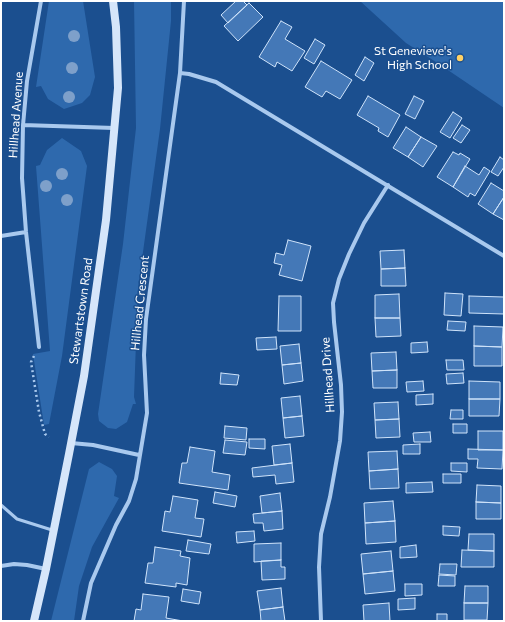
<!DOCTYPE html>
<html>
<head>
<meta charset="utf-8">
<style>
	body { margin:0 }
	#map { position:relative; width:505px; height:622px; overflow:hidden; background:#1b4f8f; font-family:Commissioner,sans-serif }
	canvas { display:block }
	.frame { position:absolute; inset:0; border:2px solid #fff; pointer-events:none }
</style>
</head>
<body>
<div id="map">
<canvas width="505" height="622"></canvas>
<div class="frame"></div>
</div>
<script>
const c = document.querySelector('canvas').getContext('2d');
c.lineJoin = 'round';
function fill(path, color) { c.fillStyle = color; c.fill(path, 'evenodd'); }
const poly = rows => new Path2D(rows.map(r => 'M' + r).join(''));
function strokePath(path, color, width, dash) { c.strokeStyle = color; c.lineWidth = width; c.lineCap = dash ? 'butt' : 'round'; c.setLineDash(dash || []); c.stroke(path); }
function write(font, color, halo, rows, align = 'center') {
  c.font = font + ' Commissioner,sans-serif'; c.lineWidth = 3; c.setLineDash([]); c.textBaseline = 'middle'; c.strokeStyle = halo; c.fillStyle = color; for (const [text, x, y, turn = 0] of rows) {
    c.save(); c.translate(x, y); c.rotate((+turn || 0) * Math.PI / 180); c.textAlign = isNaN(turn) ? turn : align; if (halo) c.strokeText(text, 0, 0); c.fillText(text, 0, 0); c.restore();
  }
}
const green = poly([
	[49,1,83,1,95,77,90,95,82,103,64,109,48,99,41,86,36,87],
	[134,1,171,1,171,21,160,129,138,288,134,397,136,404,133,404,127,422,116,429,108,428,99,421,98,414,123,244,136,128],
	[360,1,504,1,504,108,436,62,406,43],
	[62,138,81,151,87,166,62,356,49,424,44,425,33,354,50,351,36,166,40,165,47,150],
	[99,462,112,469,117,476,114,496,119,498,92,547,79,586,74,621,51,621,89,469]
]);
const building = poly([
	[236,1,243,1,247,5,228,23,221,15,236,1],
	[249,3,263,17,238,41,224,26,249,3],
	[281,21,292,27,285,39,305,51,292,71,277,62,275,67,259,57,281,21],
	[315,39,325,45,314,64,304,58,315,39],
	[365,57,374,63,364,81,355,75,365,57],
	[321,61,352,80,340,99,326,91,322,97,305,87,321,61],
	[368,96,400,115,388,137,378,131,379,128,357,115,368,96],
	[414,96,424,101,415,119,405,114,414,96],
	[453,112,462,118,450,138,440,132,453,112],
	[462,125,470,130,461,143,453,138,462,125],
	[406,127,421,137,408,157,393,148,406,127],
	[421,137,437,146,423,167,408,157,421,137],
	[453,152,459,155,460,153,470,159,453,187,437,177,453,152],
	[500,157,504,160,504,167,498,176,491,172,500,157],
	[465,166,479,175,484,167,490,171,475,196,470,193,468,197,453,187,465,166],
	[491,183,504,191,504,197,493,214,478,204,491,183],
	[504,197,504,220,493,214,504,197],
	[288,240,311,246,302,281,279,275,282,265,274,263,276,253,284,255,288,240],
	[404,250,405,268,381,269,380,251,404,250],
	[405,268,406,286,381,286,381,269,405,268],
	[445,293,463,294,461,316,444,315,445,293],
	[399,294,400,318,375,318,375,295,399,294],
	[279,296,301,296,301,331,278,331,279,296],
	[469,296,504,297,504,314,469,313,469,296],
	[375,318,400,318,401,336,376,337,375,318],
	[448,321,466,322,465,331,447,330,448,321],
	[474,326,503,327,502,347,474,346,474,326],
	[276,337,277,349,257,350,256,338,276,337],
	[427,342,428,352,411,353,411,343,427,342],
	[299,344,301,363,282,365,280,346,299,344],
	[474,346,502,347,502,366,474,366,474,346],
	[396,352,397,370,372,371,371,353,396,352],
	[446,360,463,360,464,370,447,370,446,360],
	[301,363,303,381,284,384,282,365,301,363],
	[397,370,397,388,373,388,372,371,397,370],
	[221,373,239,375,237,385,220,384,221,373],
	[463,373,464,383,447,384,446,374,463,373],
	[423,381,424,391,407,392,406,382,423,381],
	[469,381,500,382,500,399,469,399,469,381],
	[433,394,433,404,416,405,416,395,433,394],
	[300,396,302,416,283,418,281,398,300,396],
	[469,399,500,399,499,416,469,416,469,399],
	[398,402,399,419,375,420,374,403,398,402],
	[451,410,463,410,463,419,450,419,451,410],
	[302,416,304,436,285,438,283,418,302,416],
	[399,419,400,437,376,438,375,420,399,419],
	[453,424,467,424,467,433,453,433,453,424],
	[225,426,247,428,246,440,224,438,225,426],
	[478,431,503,431,503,450,478,450,478,431],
	[430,432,431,442,414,442,413,433,430,432],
	[249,439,265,439,265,449,249,448,249,439],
	[225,440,247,442,245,455,223,453,225,440],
	[290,444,292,463,274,465,272,446,290,444],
	[420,444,420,454,403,454,403,445,420,444],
	[190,447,215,451,212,472,230,475,228,490,179,483,182,463,187,463,190,447],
	[468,449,503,450,502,469,477,468,478,459,468,459,468,449],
	[397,451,398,469,369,471,368,452,397,451],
	[292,463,294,482,276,484,275,475,253,477,252,468,292,463],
	[451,463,467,463,467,472,451,471,451,463],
	[398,469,399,488,370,489,369,471,398,469],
	[443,474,461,474,461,483,443,483,443,474],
	[432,482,433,492,406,493,406,483,432,482],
	[477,485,501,486,501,503,476,502,477,485],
	[215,492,237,496,235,507,213,503,215,492],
	[280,493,282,511,262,513,260,496,280,493],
	[173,496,198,500,195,518,204,519,201,537,162,531,165,511,170,512,173,496],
	[393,501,395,521,365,523,364,503,393,501],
	[476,502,501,503,501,519,476,519,476,502],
	[282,511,283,529,264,531,263,523,254,523,253,514,282,511],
	[395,521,396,542,366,544,365,523,395,521],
	[443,526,460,527,459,536,443,535,443,526],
	[254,531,255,541,237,543,236,532,254,531],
	[469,534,494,534,494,551,468,550,469,534],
	[188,540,211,544,209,554,186,551,188,540],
	[281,543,281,560,254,562,254,544,281,543],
	[416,545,417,557,400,558,400,547,416,545],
	[155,547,181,551,180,556,190,558,187,585,176,583,176,587,145,583,148,563,153,563,155,547],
	[462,550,494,551,494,567,461,567,462,550],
	[391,551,393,571,363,574,361,554,391,551],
	[281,560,281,567,285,567,285,579,262,580,261,561,281,560],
	[440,564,457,564,456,575,439,574,440,564],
	[393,571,395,591,365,594,363,574,393,571],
	[439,575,455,576,455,586,438,586,439,575],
	[405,584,422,584,422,595,405,596,405,584],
	[465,586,488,586,488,603,464,603,465,586],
	[281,588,283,607,260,610,257,591,281,588],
	[183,589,201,592,199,604,181,601,183,589],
	[143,594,169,597,166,618,183,621,134,621,136,609,141,610,143,594],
	[415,598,415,609,398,610,398,599,415,598],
	[389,603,390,621,364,621,363,605,389,603],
	[464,603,488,603,487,620,464,620,464,603],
	[283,607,285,621,261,621,260,610,283,607],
	[437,614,447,614,447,621,437,621,437,614]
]);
const path = poly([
	[34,356,31,362,39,412,45,434,49,437]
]);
const service = poly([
	[1,505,17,519,52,530]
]);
const minor = poly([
	[180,73,189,74,216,82,504,256],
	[23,125,114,128],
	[1,236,26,232],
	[39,347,26,232,22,178,23,125,27,81,41,1],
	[71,443,93,445,139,455],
	[1,566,14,564,27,565,46,569],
	[83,621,91,583,116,525,129,501,136,479,147,413,144,355,146,319,180,73,184,1],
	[321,621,319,567,321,534,330,497,340,441,342,412,341,385,334,322,333,303,339,279,349,254,364,223,388,185]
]);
const secondary = poly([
	[34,621,46,569,69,454,84,376,106,220,118,88,116,27,113,1]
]);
const trees = [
	[74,36],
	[72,68],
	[69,97],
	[62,174],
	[46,186],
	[67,200]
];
const markers = [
	[460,58,4,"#ffd166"]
];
const poiNames = [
	["St Genevieve's",452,51],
	["High School",452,65]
];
const streetNames = [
	["Hillhead Avenue",16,115,-86],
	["Hillhead Crescent",140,303,-84],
	["Stewartstown Road",81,311,-82],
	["Hillhead Drive",328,375,-94]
];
fill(green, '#2e69ad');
fill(building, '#4478b7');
strokePath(building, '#cfe3fa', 1);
strokePath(path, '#a9c9ee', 2.5, [2, 3]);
strokePath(service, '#a9c9ee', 3);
strokePath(minor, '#a9c9ee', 4);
strokePath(secondary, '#d6e6fa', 8);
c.fillStyle = '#7ea0ca';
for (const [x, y] of trees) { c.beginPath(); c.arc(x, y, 6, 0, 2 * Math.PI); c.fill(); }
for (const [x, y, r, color] of markers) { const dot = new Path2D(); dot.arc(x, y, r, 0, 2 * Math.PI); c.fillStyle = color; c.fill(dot); strokePath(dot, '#1b4f8f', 1.5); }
write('12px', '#fff', '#1b4f8f', poiNames, 'right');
write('12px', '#fff', '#1b4f8f', streetNames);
</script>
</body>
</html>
